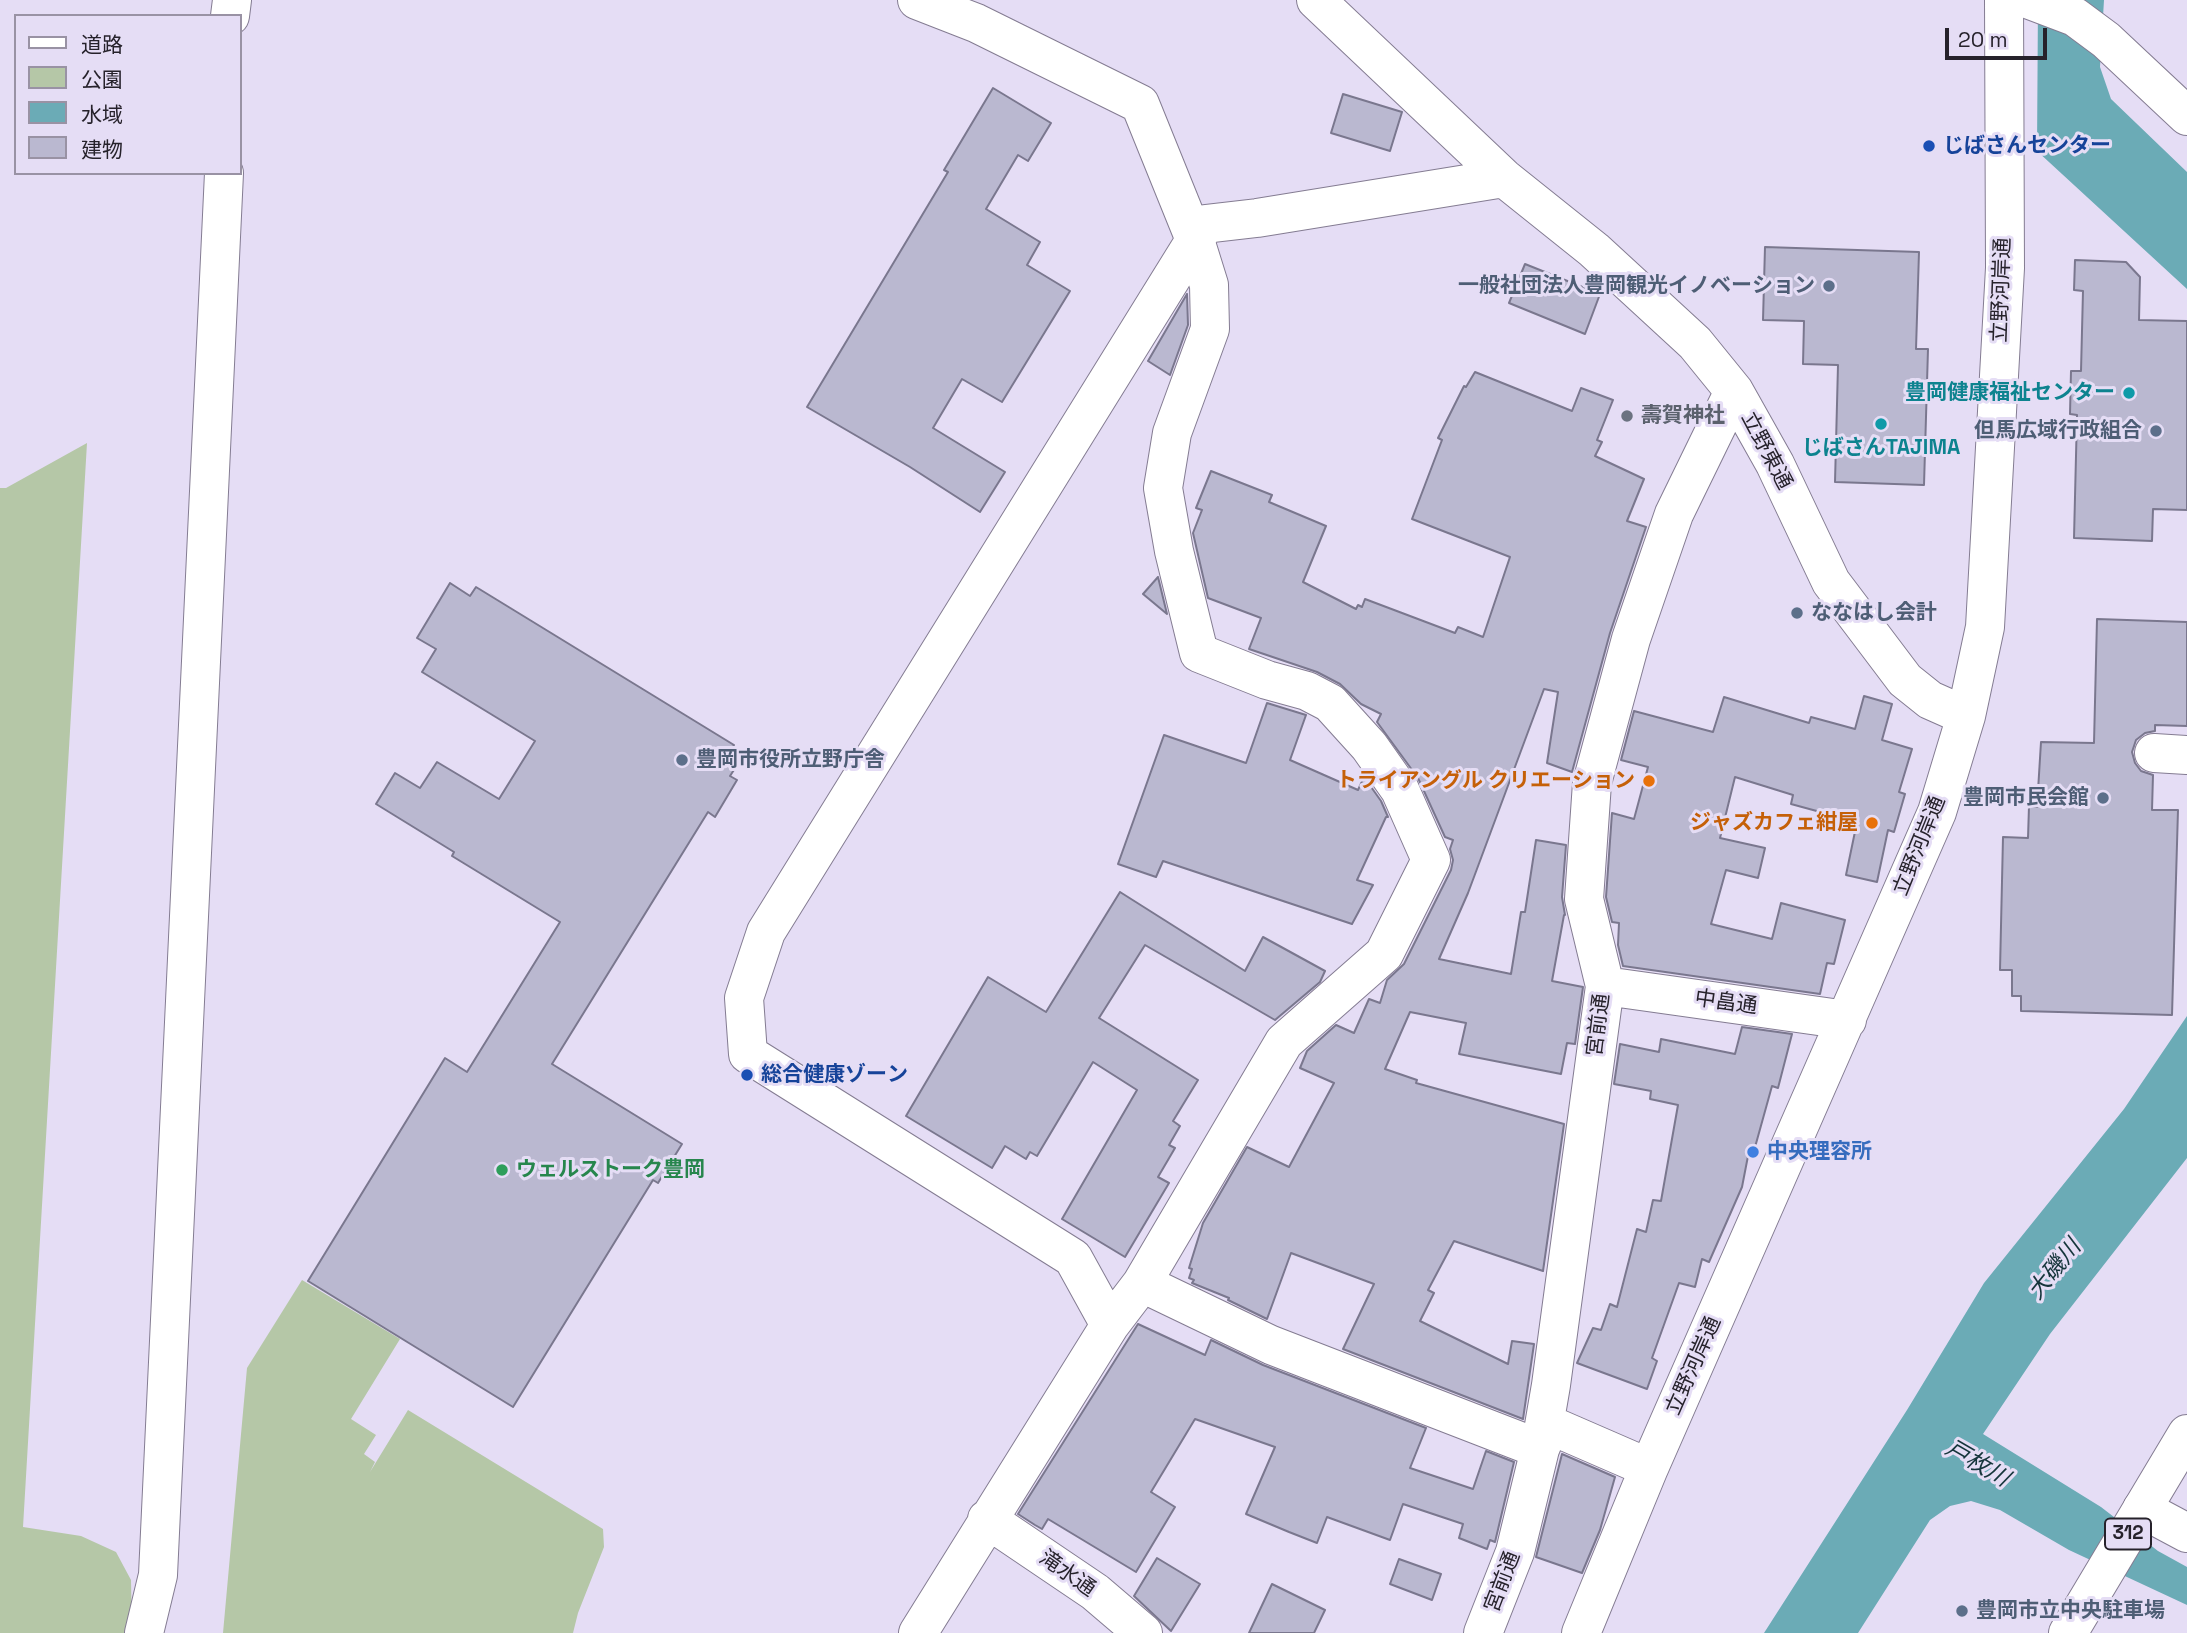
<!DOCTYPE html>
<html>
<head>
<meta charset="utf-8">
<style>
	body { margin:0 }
	#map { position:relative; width:2187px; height:1633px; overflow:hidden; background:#e5ddf5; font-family:"Space Grotesk","Noto Sans JP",sans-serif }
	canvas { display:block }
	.legend { position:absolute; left:14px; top:14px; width:228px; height:161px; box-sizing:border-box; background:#e5ddf5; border:2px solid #9992a4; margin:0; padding:9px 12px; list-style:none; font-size:21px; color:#26222b }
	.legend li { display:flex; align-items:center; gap:14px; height:35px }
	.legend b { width:35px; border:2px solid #9992a4 }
	.scale { position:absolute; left:1945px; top:28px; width:102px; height:32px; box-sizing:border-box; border:4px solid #26222b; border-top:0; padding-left:9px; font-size:21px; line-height:24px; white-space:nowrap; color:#26222b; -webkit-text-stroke:5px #e5ddf5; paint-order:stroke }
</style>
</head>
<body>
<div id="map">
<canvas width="2187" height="1633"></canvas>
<ul class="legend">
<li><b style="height:9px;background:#fff"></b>道路</li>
<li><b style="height:19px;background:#b5c7a7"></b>公園</li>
<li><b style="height:19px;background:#6babb6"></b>水域</li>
<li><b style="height:19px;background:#bab8d0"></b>建物</li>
</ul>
<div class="scale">20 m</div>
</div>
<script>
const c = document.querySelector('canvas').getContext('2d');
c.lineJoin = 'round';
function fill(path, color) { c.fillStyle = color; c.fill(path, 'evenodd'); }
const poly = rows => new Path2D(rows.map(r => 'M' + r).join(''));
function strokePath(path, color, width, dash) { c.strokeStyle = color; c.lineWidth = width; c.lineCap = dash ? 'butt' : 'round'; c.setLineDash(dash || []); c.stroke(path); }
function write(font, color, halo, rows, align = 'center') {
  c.font = font + ' "Space Grotesk","Noto Sans JP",sans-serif'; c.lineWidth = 6; c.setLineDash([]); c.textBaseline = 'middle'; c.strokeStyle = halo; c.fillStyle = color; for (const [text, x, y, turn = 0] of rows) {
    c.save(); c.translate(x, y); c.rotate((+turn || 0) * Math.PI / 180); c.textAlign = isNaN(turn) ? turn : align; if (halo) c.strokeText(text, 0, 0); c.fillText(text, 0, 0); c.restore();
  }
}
const green = poly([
	[87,443,23,1527,81,1536,116,1552,131,1580,132,1633,0,1633,0,488,6,488],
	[302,1280,400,1339,351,1419,376,1435,364,1454,375,1462,370,1472,408,1410,603,1529,604,1547,578,1613,573,1633,223,1633,247,1368]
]);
const water = poly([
	[2038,0,2104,0,2100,67,2111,99,2187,172,2187,289,2037,151],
	[2187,1016,2187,1158,2050,1334,1983,1434,2101,1507,2158,1551,2187,1567,2187,1605,2069,1550,2000,1510,1971,1501,1950,1506,1930,1520,1858,1633,1764,1633,1907,1410,1984,1283,2124,1109]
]);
const building = poly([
	[993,88,1051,123,1028,161,1018,155,986,209,1040,242,1027,265,1070,291,1002,402,962,379,933,428,1005,472,980,512,910,467,807,407,948,172,944,170,993,88],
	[1343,94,1402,112,1390,151,1331,133,1343,94],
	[1765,247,1919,252,1916,349,1928,349,1924,485,1835,482,1838,365,1803,364,1804,321,1763,320,1765,247],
	[2075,260,2126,262,2140,277,2139,320,2187,321,2187,510,2153,509,2152,541,2074,538,2077,415,2070,414,2071,371,2081,371,2083,291,2074,290,2075,260],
	[1525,264,1600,294,1585,334,1509,303,1525,264],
	[1187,294,1188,325,1170,375,1148,361,1187,294],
	[1475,372,1572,411,1581,388,1613,400,1597,440,1602,442,1595,456,1644,479,1627,521,1646,527,1610,633,1572,772,1547,763,1558,692,1544,689,1468,893,1439,959,1511,974,1521,912,1525,912,1536,840,1566,845,1562,897,1565,915,1564,915,1552,981,1583,987,1575,1044,1567,1043,1561,1074,1459,1054,1466,1023,1410,1012,1385,1069,1417,1080,1416,1083,1564,1124,1543,1271,1454,1241,1428,1290,1434,1293,1420,1321,1508,1364,1512,1341,1534,1344,1523,1419,1343,1349,1374,1284,1291,1253,1267,1319,1228,1300,1229,1298,1192,1283,1194,1280,1189,1278,1192,1269,1189,1268,1203,1223,1247,1147,1289,1167,1334,1083,1300,1068,1307,1051,1336,1025,1354,1033,1369,999,1380,1003,1387,980,1404,964,1451,870,1453,860,1450,849,1453,840,1445,837,1418,778,1377,722,1381,714,1361,704,1340,684,1317,672,1249,649,1261,618,1208,598,1193,533,1202,510,1196,508,1211,471,1272,495,1269,502,1326,526,1303,582,1356,609,1358,605,1362,607,1365,599,1455,633,1458,627,1483,637,1510,557,1412,519,1442,440,1438,438,1464,386,1466,387,1475,372],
	[1158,577,1167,614,1143,594,1158,577],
	[450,583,470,596,476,587,734,745,730,752,741,759,730,776,737,780,715,817,708,812,552,1064,682,1144,658,1183,653,1180,513,1407,308,1281,445,1058,467,1072,560,922,452,856,454,852,376,804,395,773,420,788,437,762,499,799,535,741,422,672,436,649,417,638,450,583],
	[2097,619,2187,622,2187,726,2155,725,2155,731,2145,733,2136,740,2132,752,2135,763,2141,771,2153,775,2152,810,2178,810,2172,1015,2021,1011,2021,996,2012,996,2012,970,2000,970,2003,837,2028,838,2029,806,2037,807,2041,742,2094,743,2097,619],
	[1864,696,1892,704,1882,740,1912,749,1899,792,1905,794,1894,832,1888,830,1877,882,1846,875,1857,822,1791,804,1793,795,1735,777,1720,838,1765,848,1758,878,1726,870,1711,924,1772,939,1781,903,1845,920,1834,964,1827,963,1820,994,1623,966,1618,945,1619,923,1612,922,1606,897,1612,813,1634,819,1648,767,1621,760,1634,711,1713,732,1724,697,1809,723,1811,717,1855,729,1864,696],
	[1267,703,1306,715,1290,760,1358,790,1364,777,1381,801,1388,817,1386,817,1357,880,1373,885,1352,924,1163,861,1156,877,1118,864,1164,735,1246,763,1267,703],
	[1120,892,1245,971,1263,937,1325,971,1320,982,1275,1020,1145,945,1099,1018,1198,1080,1173,1121,1180,1126,1169,1145,1175,1148,1158,1177,1169,1183,1125,1257,1062,1219,1137,1090,1093,1062,1037,1156,1030,1152,1026,1159,1005,1146,992,1168,906,1116,988,977,1046,1012,1120,892],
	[1742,1027,1792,1034,1778,1088,1772,1086,1752,1158,1748,1156,1742,1187,1709,1262,1702,1259,1695,1287,1679,1283,1652,1358,1657,1361,1647,1389,1577,1363,1593,1328,1601,1330,1610,1304,1617,1307,1637,1229,1646,1232,1653,1200,1661,1201,1678,1105,1650,1099,1651,1091,1614,1084,1620,1044,1659,1052,1661,1039,1735,1054,1742,1027],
	[1138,1324,1205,1355,1211,1340,1263,1365,1426,1428,1410,1468,1473,1489,1486,1451,1514,1462,1495,1542,1490,1540,1487,1549,1459,1538,1463,1524,1403,1504,1390,1540,1327,1517,1317,1543,1289,1532,1246,1514,1275,1447,1195,1419,1151,1492,1175,1507,1136,1572,1048,1519,1042,1529,1035,1525,1018,1514,1138,1324],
	[1562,1454,1615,1477,1600,1530,1582,1573,1536,1557,1562,1454],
	[1157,1558,1200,1584,1171,1631,1134,1596,1157,1558],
	[1399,1559,1441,1574,1432,1600,1390,1584,1399,1559],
	[1272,1584,1325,1610,1314,1633,1249,1633,1272,1584]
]);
const minor = poly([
	[917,0,976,23,1140,104,1195,240,1209,285,1210,329,1172,433,1163,488,1174,551,1199,653,1267,680,1307,691,1330,703,1369,746,1400,790,1431,860,1384,954,1284,1042,1142,1283,1110,1325],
	[1316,0,1504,178,1594,250,1695,343,1734,391,1775,464,1831,582,1905,680,1930,700,1966,716],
	[2030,0,2075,17,2106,40,2187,116],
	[230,16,232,0],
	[2154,753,2187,755],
	[1605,986,1847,1020],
	[1142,1283,1271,1345,1540,1449,1550,1425,1649,1468],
	[2142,1509,2187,1533],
	[987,1519,1095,1592,1143,1633],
	[144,1633,158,1575,224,173],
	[918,1633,1110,1325,1073,1258,748,1054,744,998,766,932,1205,224,1257,218,1504,178],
	[1483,1633,1515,1552,1540,1449,1551,1385,1605,986,1584,899,1592,783,1631,639,1674,514,1734,391],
	[1581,1633,1649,1468,1937,812,1966,716,1985,627,2005,268,2004,0]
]);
const highway = poly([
	[2068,1633,2187,1434]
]);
const markers = [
	[1929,146,7,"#1a4fb4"],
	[1829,286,7,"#5c6f8a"],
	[2129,393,7,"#0f9aa8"],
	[1627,416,7,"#6b7280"],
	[1881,424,7,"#0f9aa8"],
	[2156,431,7,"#5c6f8a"],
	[1797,613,7,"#5c6f8a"],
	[682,760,7,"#5c6f8a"],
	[1649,781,7,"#e8710a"],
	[2103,798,7,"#5c6f8a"],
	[1872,823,7,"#e8710a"],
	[747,1075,7,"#1a4fb4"],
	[1753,1152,7,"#3f7fe0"],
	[502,1170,7,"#2e9e5b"],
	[1962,1611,7,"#5c6f8a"]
];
const shields = [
	[2128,1534,46]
];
const shieldNames = [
	["312",2128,1534]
];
const transitNames = [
	["じばさんセンター",1943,146],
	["総合健康ゾーン",761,1075]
];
const serviceNames = [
	["一般社団法人豊岡観光イノベーション",1815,286],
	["但馬広域行政組合",2142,431],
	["ななはし会計",1811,613,"left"],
	["豊岡市役所立野庁舎",696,760,"left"],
	["豊岡市民会館",2089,798],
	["豊岡市立中央駐車場",1976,1611,"left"]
];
const streetNames = [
	["立野河岸通",2002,290,-88],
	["立野東通",1766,451,62],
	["立野河岸通",1920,846,-68],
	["中畠通",1726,1003,8],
	["宮前通",1599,1025,-83],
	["立野河岸通",1694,1366,-66],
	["滝水通",1067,1574,35],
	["宮前通",1503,1582,-69]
];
const cultureNames = [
	["豊岡健康福祉センター",2115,393],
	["じばさんTAJIMA",1881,448,"center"]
];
const worshipNames = [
	["壽賀神社",1641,416]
];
const foodNames = [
	["トライアングル クリエーション",1635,781],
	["ジャズカフェ紺屋",1858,823]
];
const shopNames = [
	["中央理容所",1767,1152]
];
const leisureNames = [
	["ウェルストーク豊岡",516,1170]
];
const waterNames = [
	["大磯川",2055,1270,-51],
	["戸枚川",1977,1464,30]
];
fill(green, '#b5c7a7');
fill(water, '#6babb6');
fill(building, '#bab8d0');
strokePath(building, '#7a778e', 2);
strokePath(minor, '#847c92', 40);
strokePath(highway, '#847c92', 40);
strokePath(minor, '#fff', 38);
strokePath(highway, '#fff', 38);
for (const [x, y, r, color] of markers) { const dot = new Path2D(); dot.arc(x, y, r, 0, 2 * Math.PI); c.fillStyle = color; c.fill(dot); strokePath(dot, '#e5ddf5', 2.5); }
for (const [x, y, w] of shields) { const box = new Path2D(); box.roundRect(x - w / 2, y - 15.5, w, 31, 5); c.fillStyle = '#e5ddf5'; c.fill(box); strokePath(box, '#26222b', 2); }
write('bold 19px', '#26222b', null, shieldNames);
write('bold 21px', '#164399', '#e5ddf5', transitNames, 'left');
write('bold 21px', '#4e5e75', '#e5ddf5', serviceNames, 'right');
write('21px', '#26222b', '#e5ddf5', streetNames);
write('bold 21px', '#0d838f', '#e5ddf5', cultureNames, 'right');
write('bold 21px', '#5b616d', '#e5ddf5', worshipNames, 'left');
write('bold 21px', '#c56008', '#e5ddf5', foodNames, 'right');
write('bold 21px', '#366cbe', '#e5ddf5', shopNames, 'left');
write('bold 21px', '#27864d', '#e5ddf5', leisureNames, 'left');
write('italic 23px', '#15353b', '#e5ddf5', waterNames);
</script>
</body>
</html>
